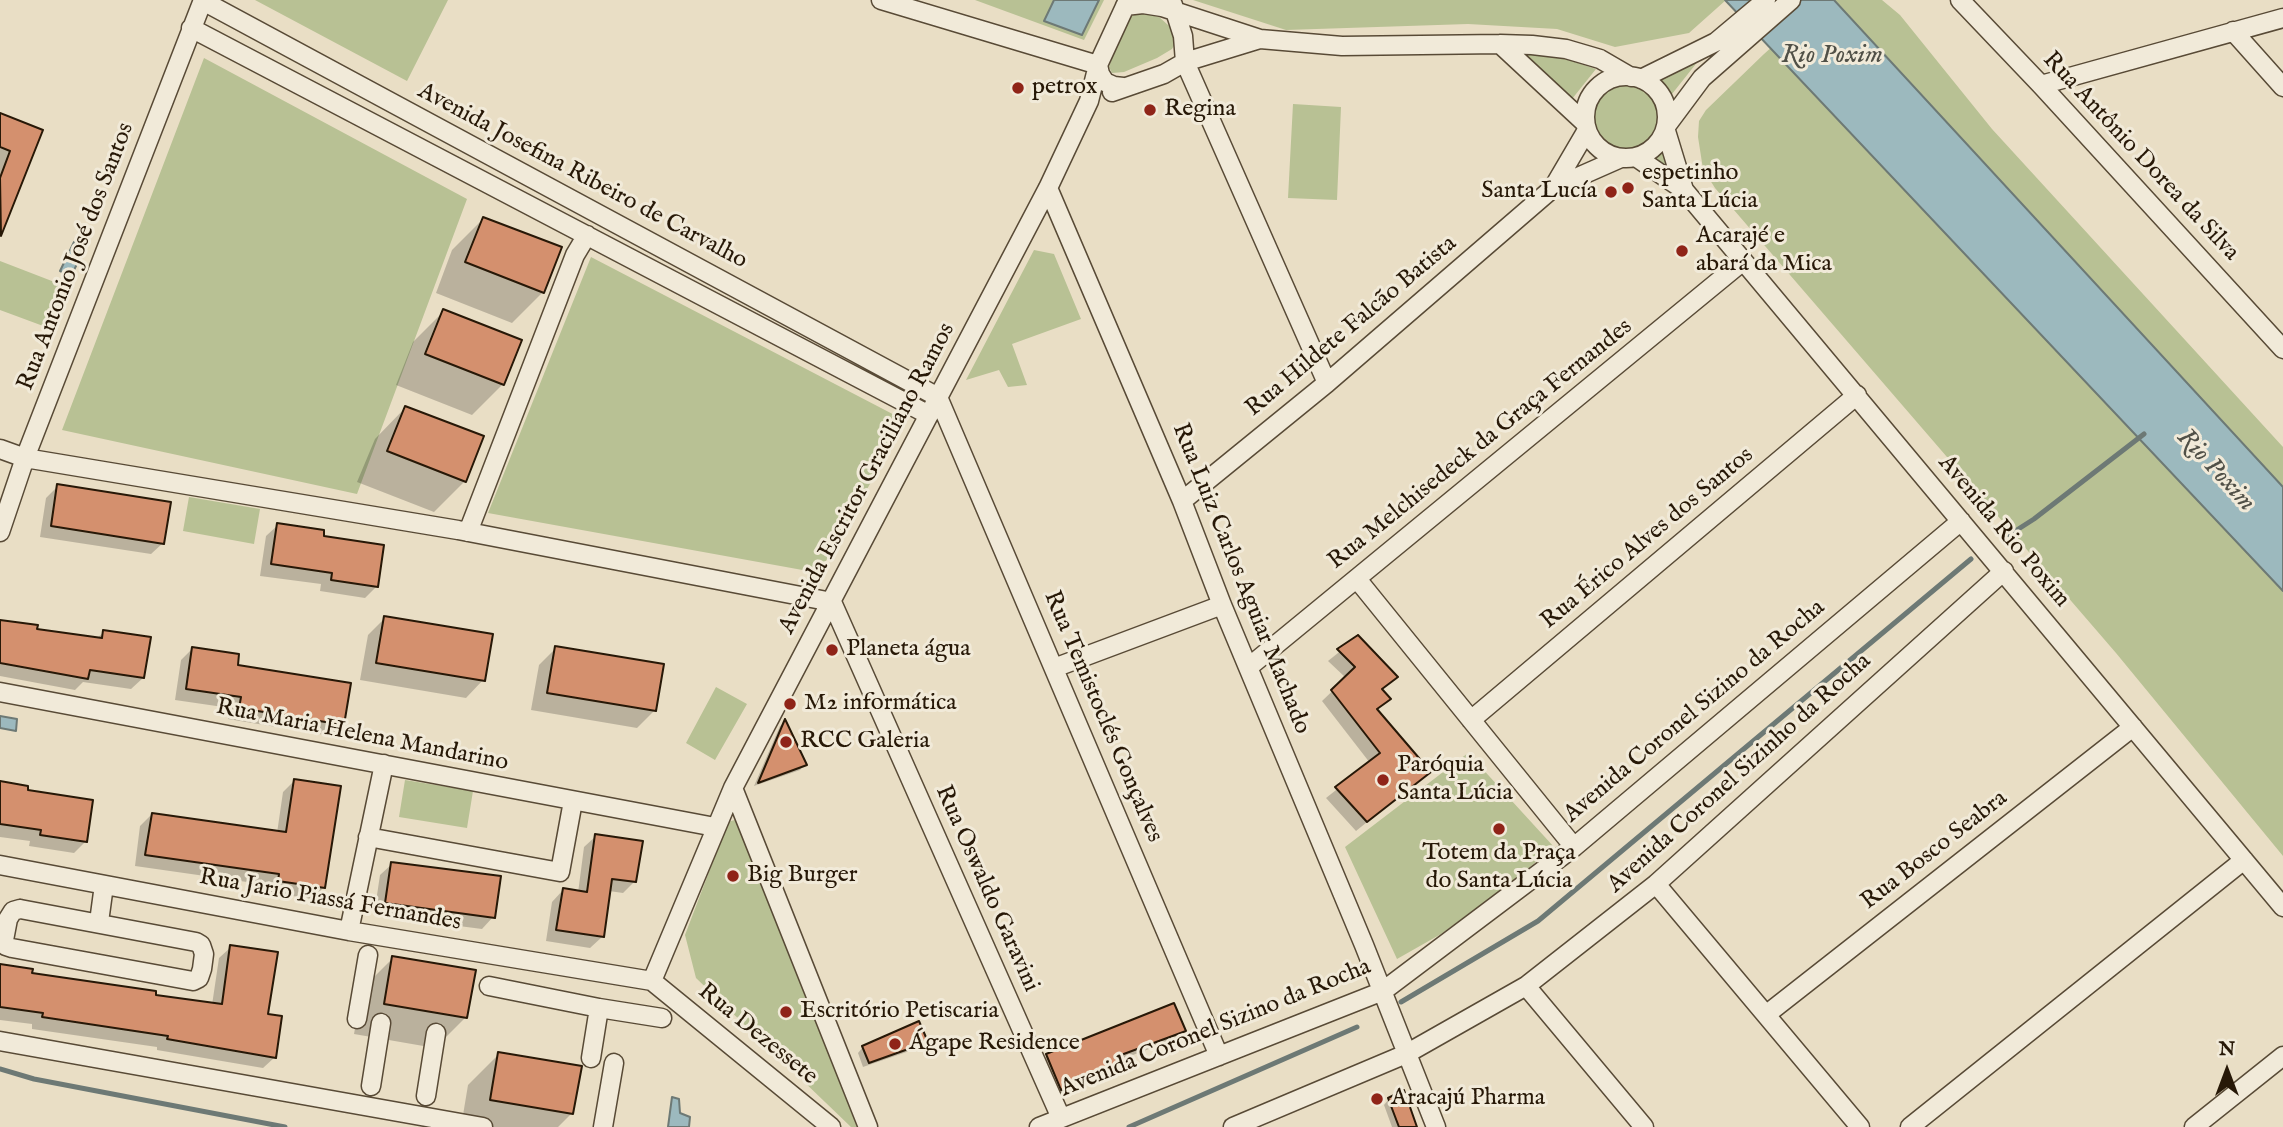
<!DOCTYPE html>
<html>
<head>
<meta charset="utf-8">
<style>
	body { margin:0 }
	#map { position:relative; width:2283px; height:1127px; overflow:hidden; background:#e9dec5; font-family:"IM FELL English",serif }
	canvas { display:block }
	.north { position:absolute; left:2192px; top:1036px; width:70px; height:70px; -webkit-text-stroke:5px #f1ead9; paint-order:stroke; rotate:0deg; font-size:19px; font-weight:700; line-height:28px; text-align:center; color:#271807 }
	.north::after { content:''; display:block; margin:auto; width:24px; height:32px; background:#271807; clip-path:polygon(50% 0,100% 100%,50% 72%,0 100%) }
</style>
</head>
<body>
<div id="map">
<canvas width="2283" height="1127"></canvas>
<div class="north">N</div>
</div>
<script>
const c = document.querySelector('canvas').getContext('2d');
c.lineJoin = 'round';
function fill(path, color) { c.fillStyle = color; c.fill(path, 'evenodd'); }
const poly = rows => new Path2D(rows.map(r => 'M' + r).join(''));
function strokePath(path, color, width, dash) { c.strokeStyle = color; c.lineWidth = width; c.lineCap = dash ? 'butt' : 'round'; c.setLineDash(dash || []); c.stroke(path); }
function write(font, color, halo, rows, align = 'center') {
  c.font = font + ' "IM FELL English",serif'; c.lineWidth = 6; c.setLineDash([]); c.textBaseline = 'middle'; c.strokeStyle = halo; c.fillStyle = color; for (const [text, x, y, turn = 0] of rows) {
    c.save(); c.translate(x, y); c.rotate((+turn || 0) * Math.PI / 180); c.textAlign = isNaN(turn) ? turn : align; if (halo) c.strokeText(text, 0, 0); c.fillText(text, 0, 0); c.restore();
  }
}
const green = poly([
	[255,0,448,0,407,81],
	[975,0,1104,0,1084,40],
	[1193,0,1726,0,1689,33,1615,47,1557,29,1468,24,1286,30],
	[1827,0,1882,0,1900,15,1992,129,2283,447,2283,856,2116,653,1715,188,1703,169,1698,137,1699,121,1706,110,1764,54,1822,2],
	[1141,13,1159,17,1176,32,1178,39,1172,49,1157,58,1124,72,1112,73,1109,67,1123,25,1132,16],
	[1535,49,1596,69,1572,99,1519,54],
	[1703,55,1668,99,1651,76],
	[204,58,467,199,357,494,62,430],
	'1591 118a35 35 0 1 1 70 0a35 35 0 1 1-70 0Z',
	[1293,104,1341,107,1337,200,1288,198],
	[1664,142,1679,181,1646,157],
	[1034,250,1054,254,1081,319,1012,344,1027,385,1008,387,999,370,966,380],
	[591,257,906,421,819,573,488,513],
	[0,261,70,288,54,330,0,310],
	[189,497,260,509,254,544,183,531],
	[716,687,747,704,715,760,686,743],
	[1468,753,1554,847,1513,881,1441,934,1397,959,1345,847],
	[405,780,473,791,467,828,399,817],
	[738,819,863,1127,851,1127,696,978,685,935,728,822]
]);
const water = poly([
	[1054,0,1099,0,1082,35,1044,21,1054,0],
	[1725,0,1834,0,2283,487,2283,591,1725,0],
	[74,242,84,250,71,276,60,271,74,242],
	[0,716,17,719,16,731,0,728,0,716],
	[672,1097,679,1099,680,1113,690,1117,689,1127,668,1127,672,1097]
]);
const shadow = poly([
	[0,115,40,131,3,218,0,217],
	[483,219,543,292,512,323,436,293,452,250],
	[444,311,503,384,472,415,396,385,413,342],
	[405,408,465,481,434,512,357,482,375,439],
	[58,486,163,543,151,554,40,537,46,498],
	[278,525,322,537,377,586,365,598,320,591,321,584,260,576,266,536],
	[385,618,483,680,466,698,360,680,368,635],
	[0,622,96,639,104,632,143,678,131,689,83,682,75,690,0,676],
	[1358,637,1396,677,1381,690,1389,699,1376,710,1429,772,1356,831,1326,798,1370,763,1322,701,1346,678,1328,661],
	[556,648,654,711,637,728,531,710,539,665],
	[192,649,236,666,342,724,331,736,228,719,230,708,175,700,181,660],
	[785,722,805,764,800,770,754,786,780,726],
	[295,780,324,887,312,899,267,892,268,885,135,866,140,826,152,814,277,833,283,792],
	[0,783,26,792,86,841,74,853,29,846,30,841,0,837],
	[596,836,635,881,623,893,609,891,602,937,590,948,546,941,552,902,563,890,578,893,584,847],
	[392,864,493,917,482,929,374,915,380,875],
	[231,947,266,1015,275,1057,263,1068,157,1050,157,1047,32,1029,32,1024,0,1020,0,966,31,975,212,1005,219,958],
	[393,958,466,1017,435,1048,354,1034,362,989],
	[1184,1030,1176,1039,1122,1059,1123,1063,1115,1072,1052,1098,1038,1064,1047,1056],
	[926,1041,921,1047,863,1067,858,1053,863,1047],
	[499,1054,572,1113,558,1127,461,1127,468,1085],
	[1389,1099,1415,1127,1392,1127,1384,1105]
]);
const stream = poly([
	[2009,535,2034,519,2144,434],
	[1401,1002,1538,921,1971,559],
	[0,1069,34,1079,285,1127],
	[1129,1127,1357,1027]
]);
const building = poly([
	[0,113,43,130,1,236,0,178,10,151,0,147,0,113],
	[483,217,562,247,544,293,465,262,483,217],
	[443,309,522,340,504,385,425,354,443,309],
	[405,406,484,436,466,482,387,451,405,406],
	[57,484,171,502,164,544,51,526,57,484],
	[277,523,324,530,324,536,384,545,378,587,331,580,332,573,271,564,277,523],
	[384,616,493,634,485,681,376,663,384,616],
	[0,620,38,625,37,629,102,638,103,630,151,637,144,678,90,670,88,679,0,663,0,620],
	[1358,635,1398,677,1382,689,1391,699,1377,709,1431,772,1367,822,1335,787,1380,753,1331,690,1355,667,1337,649,1358,635],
	[555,646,664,664,656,711,547,693,555,646],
	[192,647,239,654,238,665,351,683,344,725,239,708,241,697,186,689,192,647],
	[785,719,807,765,758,783,785,719],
	[294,779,341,786,325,888,278,881,279,874,145,855,152,813,286,832,294,779],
	[0,781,28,786,28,790,93,800,87,842,40,835,41,830,0,824,0,781],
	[595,834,643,841,636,882,612,879,604,937,556,930,563,888,587,892,595,834],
	[391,862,501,876,495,918,385,903,391,862],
	[230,945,278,952,268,1014,282,1016,276,1058,167,1039,168,1036,42,1017,43,1013,0,1007,0,964,33,969,32,973,156,991,156,995,222,1004,230,945],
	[392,956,476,970,467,1018,384,1004,392,956],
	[1174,1003,1186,1031,1121,1055,1125,1063,1061,1090,1046,1054,1174,1003],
	[919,1021,928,1042,869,1063,862,1046,919,1021],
	[498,1052,582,1066,573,1114,490,1100,498,1052],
	[1404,1090,1417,1127,1399,1127,1388,1098,1404,1090]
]);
const minor = poly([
	[881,0,1098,65,1100,74,1105,82,1114,86,1123,87],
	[1960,0,2041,85,2283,349],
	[203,1,938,397],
	[1173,5,1183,36,1185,62,1327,383],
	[1125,6,1143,4,1162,7,1260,39,1342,46,1500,44,1532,45,1566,49,1600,59,1631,77],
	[191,28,929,415],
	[2233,31,2283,87],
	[1500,44,1585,123],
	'1585 117a41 41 0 1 1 82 0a41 41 0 1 1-82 0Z',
	[1641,79,1716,42,1766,0],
	[2041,85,2283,18],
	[1112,92,1164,74,1185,62,1260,39],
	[1667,125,1702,78,1791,0],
	[1666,131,1684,190],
	[1636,157,1684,190,2283,907],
	[1048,188,1182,501,1222,605,1364,945,1436,1127],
	[1553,188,1587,130],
	[938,397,1219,1056],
	[0,449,25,458,458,530,832,602,1061,1118],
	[1182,501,1327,383,1553,188,1621,158],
	[0,532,25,458,203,0],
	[468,532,575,255,587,235],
	[1357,579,1574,847],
	[1250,666,1742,262],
	[1054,668,1222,605],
	[0,692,715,827],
	[1471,720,1857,395],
	[733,788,868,1127],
	[368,837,560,872,573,801],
	[0,865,349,931,652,981,831,1127],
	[1656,884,1860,1127],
	[20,909,196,942,201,945,204,954,202,969,199,978,193,981,12,948,6,946,4,940,8,919,13,911,20,909],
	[99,922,104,885],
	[349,931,384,764],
	[652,981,733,788,1048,188,1089,101,1098,65,1128,0],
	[489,986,599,1008],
	[1526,986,1644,1127],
	[1767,1014,2133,727],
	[357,1019,368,955],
	[0,1041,483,1127],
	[591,1058,599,1008,662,1018],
	[371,1086,381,1023],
	[426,1096,436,1033],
	[603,1127,614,1063],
	[1039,1127,1383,991,1574,847,1961,521],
	[1233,1127,1406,1054,1526,986,1656,884,2004,571],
	[1910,1127,2244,860],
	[2194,1127,2283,1056]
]);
const markers = [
	[1018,88,7,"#8f2418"],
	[1150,110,7,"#8f2418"],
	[1628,188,7,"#8f2418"],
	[1611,192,7,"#8f2418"],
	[1682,251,7,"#8f2418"],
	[832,650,7,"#8f2418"],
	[790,704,7,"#8f2418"],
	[786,742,7,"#8f2418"],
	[1383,780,7,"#8f2418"],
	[1499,829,7,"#8f2418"],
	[733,876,7,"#8f2418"],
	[786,1012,7,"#8f2418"],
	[895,1044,7,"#8f2418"],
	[1377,1099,7,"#8f2418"]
];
const poiNames = [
	["petrox",1032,88],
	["Regina",1164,110],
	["espetinho",1642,174],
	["Santa Lúcia",1642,202],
	["Santa Lucía",1597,192,"right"],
	["Acarajé e",1696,237],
	["abará da Mica",1696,265],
	["Planeta água",846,650],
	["M2 informática",804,704],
	["RCC Galeria",800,742],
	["Paróquia",1397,766],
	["Santa Lúcia",1397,794],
	["Totem da Praça",1499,854,"center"],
	["do Santa Lúcia",1499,882,"center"],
	["Big Burger",747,876],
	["Escritório Petiscaria",800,1012],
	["Ágape Residence",909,1044],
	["Aracajú Pharma",1391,1099]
];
const streetNames = [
	["Rua Antônio Dorea da Silva",2140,157,47],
	["Avenida Josefina Ribeiro de Carvalho",582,177,28],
	["Rua Antonio José dos Santos",77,257,-69],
	["Rua Hildete Falcão Batista",1352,327,-40],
	["Rua Melchisedeck da Graça Fernandes",1481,445,-39],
	["Avenida Escritor Graciliano Ramos",868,479,-62],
	["Avenida Rio Poxim",2003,532,50],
	["Rua Érico Alves dos Santos",1648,539,-40],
	["Rua Luiz Carlos Aguiar Machado",1240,579,68],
	["Avenida Coronel Sizino da Rocha",1695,712,-40],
	["Rua Temistoclés Gonçalves",1102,717,67],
	["Rua Maria Helena Mandarino",362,736,11],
	["Avenida Coronel Sizinho da Rocha",1740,774,-42],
	["Rua Bosco Seabra",1935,851,-38],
	["Rua Oswaldo Garavini",986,889,66],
	["Rua Jario Piassá Fernandes",330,901,10],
	["Avenida Coronel Sizino da Rocha",1216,1029,-22],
	["Rua Dezessete",757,1035,39]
];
const waterNames = [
	["Rio Poxim",1832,57],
	["Rio Poxim",2215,471,47]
];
fill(green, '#b8c194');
fill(water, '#9cb9be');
strokePath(water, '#6d7975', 2);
fill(shadow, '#0003');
strokePath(stream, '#6d7975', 5);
fill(building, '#d4906e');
strokePath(building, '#271807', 2);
strokePath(minor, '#584a36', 21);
strokePath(minor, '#f1ead9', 18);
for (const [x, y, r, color] of markers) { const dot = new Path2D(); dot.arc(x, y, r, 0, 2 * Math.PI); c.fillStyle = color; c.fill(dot); strokePath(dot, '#f1ead9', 2.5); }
write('24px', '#271807', '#f1ead9', poiNames, 'left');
write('24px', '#271807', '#f1ead9', streetNames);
write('italic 26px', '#505047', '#f1ead9', waterNames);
</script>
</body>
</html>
